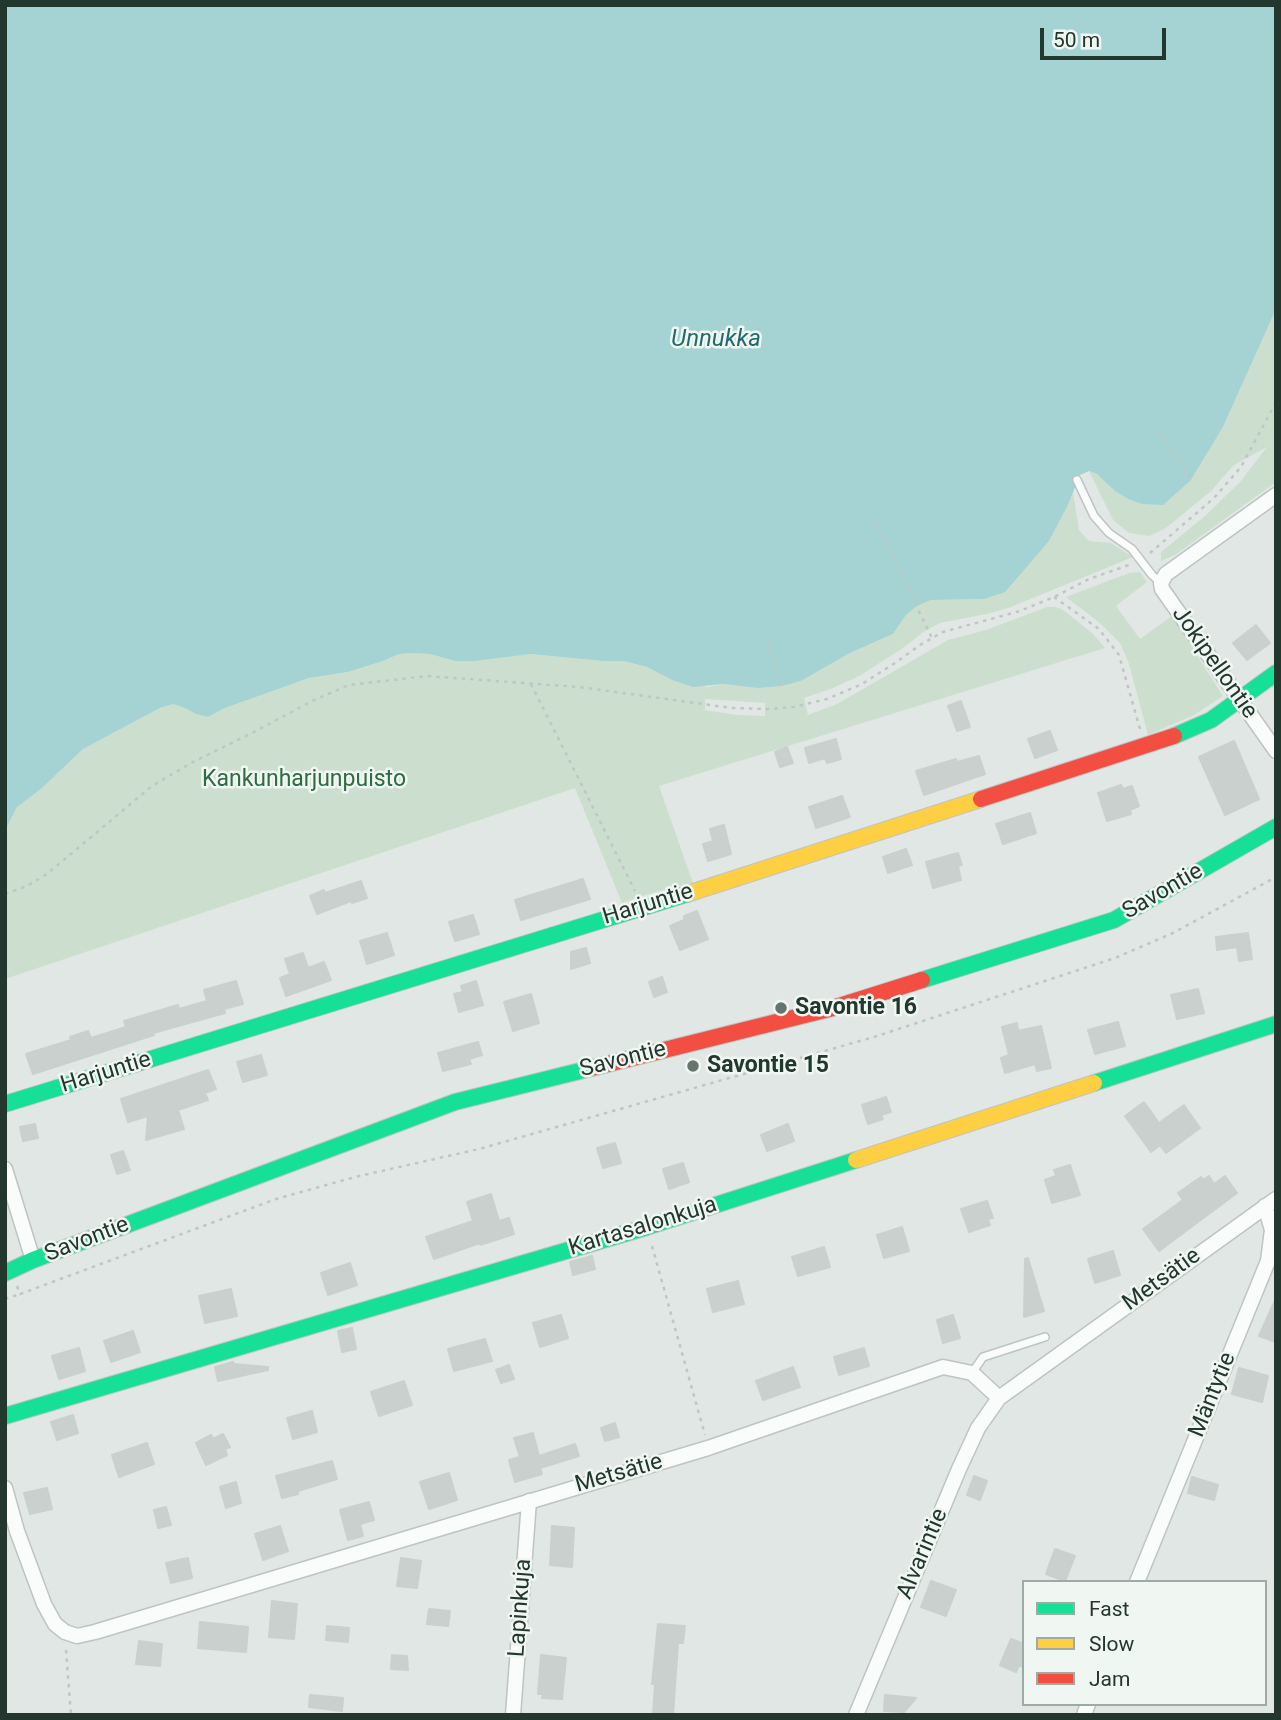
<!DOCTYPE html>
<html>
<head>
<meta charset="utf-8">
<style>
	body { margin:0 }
	#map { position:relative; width:1281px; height:1720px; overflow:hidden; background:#e1e7e4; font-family:Roboto,sans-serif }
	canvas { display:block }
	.frame { position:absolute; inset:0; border:7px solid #22382f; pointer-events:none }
	.legend { position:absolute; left:1022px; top:1580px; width:245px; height:126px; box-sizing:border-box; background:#f0f6f2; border:2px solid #9eaaa4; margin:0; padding:9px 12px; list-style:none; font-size:21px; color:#22382f }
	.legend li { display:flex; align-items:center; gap:14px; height:35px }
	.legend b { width:35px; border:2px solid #9eaaa4 }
	.scale { position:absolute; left:1040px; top:28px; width:126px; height:32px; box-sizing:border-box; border:4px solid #22382f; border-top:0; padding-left:9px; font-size:21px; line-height:24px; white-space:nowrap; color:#22382f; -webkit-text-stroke:5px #f0f6f2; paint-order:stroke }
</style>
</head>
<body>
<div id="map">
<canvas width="1281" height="1720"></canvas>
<div class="frame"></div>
<ul class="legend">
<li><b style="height:9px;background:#16e098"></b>Fast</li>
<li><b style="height:9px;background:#ffcf43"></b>Slow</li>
<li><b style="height:9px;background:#f24e42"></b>Jam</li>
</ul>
<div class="scale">50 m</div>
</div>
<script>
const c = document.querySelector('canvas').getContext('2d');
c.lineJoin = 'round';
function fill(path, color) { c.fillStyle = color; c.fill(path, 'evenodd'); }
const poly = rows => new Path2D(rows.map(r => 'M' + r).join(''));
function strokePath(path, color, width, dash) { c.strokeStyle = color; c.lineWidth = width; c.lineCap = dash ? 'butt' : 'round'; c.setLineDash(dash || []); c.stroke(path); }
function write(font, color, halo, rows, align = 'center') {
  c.font = font + ' Roboto,sans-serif'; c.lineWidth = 5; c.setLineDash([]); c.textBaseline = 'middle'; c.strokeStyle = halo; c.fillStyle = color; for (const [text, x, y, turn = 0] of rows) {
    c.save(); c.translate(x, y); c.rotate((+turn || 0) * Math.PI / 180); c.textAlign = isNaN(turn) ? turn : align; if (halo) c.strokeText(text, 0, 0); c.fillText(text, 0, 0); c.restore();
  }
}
const green = poly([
	[1276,309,1276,482,1175,555,1161,561,1161,552,1205,516,1240,482,1267,447,1234,465,1211,491,1166,528,1149,536,1129,533,1113,520,1089,471,1097,474,1107,482,1191,480,1223,427],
	[1073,492,1079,530,1089,541,1111,543,1133,557,1011,607,987,614,940,623,925,631,903,648,861,675,833,688,804,698,808,715,837,704,948,640,986,630,1047,607,1055,607,1062,609,1093,634,1105,648,659,786,693,883,645,895,622,903,575,788,5,979,5,830,7,825,17,807,41,789,83,749,160,708,173,704,185,708,196,714,208,717,225,708,309,678,348,672,383,661,399,654,411,653,430,654,455,661,530,654,603,661,624,661,647,667,672,680,707,687,723,684,758,688,782,686,801,681,850,653,893,634,906,615,917,606,931,600,984,599,1031,561,1049,541,1067,507],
	[705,699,765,703,765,716,737,715,705,710],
	[1140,572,1147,582,1116,606,1140,639,1172,616,1223,696,1194,715,1148,735,1129,664,1120,643,1101,624,1066,597,1129,573]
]);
const water = poly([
	[5,5,1276,5,1276,309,1223,427,1191,480,1163,505,1142,504,1128,499,1115,491,1097,474,1089,471,1080,475,1067,507,1049,541,1005,592,984,599,931,600,917,606,906,615,893,634,850,653,801,681,782,686,758,688,723,684,693,687,672,680,647,667,624,661,603,661,530,654,474,661,455,661,430,654,411,653,399,654,383,661,348,672,309,678,225,708,208,717,196,714,185,708,173,704,160,708,83,749,41,789,17,807,5,830]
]);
const building = poly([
	[1256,625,1270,643,1247,660,1233,643,1256,625],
	[961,701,970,727,957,731,948,706,961,701],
	[1050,731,1057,750,1035,758,1028,739,1050,731],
	[836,739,841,759,827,763,825,758,809,763,805,748,836,739],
	[1234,741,1259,799,1225,815,1199,757,1234,741],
	[787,747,793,763,780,767,775,752,787,747],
	[979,756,985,774,924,795,916,771,956,759,957,762,979,756],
	[1121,785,1123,789,1132,786,1139,806,1130,810,1131,814,1107,821,1098,793,1121,785],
	[842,796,850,817,816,828,809,807,842,796],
	[1030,813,1036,833,1003,844,996,824,1030,813],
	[724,825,731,854,708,861,703,844,713,841,710,829,724,825],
	[906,849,912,865,888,873,883,857,906,849],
	[958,853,962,865,958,866,961,880,933,888,926,862,958,853],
	[583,879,590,899,521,920,515,900,583,879],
	[361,881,367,898,352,903,351,901,317,914,310,896,324,890,325,893,361,881],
	[697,911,708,939,680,950,670,926,684,920,684,916,697,911],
	[473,915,479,934,455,941,449,922,473,915],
	[387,933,394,955,367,964,360,941,387,933],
	[1248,933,1252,959,1239,961,1237,947,1217,950,1216,937,1248,933],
	[586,948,590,963,571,969,571,952,586,948],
	[303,953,308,968,324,962,331,980,286,996,280,978,290,974,285,959,303,953],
	[662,977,667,992,654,997,649,982,662,977],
	[236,981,243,1004,224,1009,225,1013,153,1033,154,1035,33,1074,26,1054,71,1040,70,1037,88,1031,91,1038,126,1027,124,1021,178,1005,179,1009,207,1001,204,990,236,981],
	[476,981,483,1005,459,1012,454,994,463,992,461,986,476,981],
	[1198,989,1204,1013,1177,1019,1171,995,1198,989],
	[531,994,539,1023,513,1031,504,1002,531,994],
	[1118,1022,1125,1046,1095,1054,1088,1030,1118,1022],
	[1017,1023,1018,1031,1041,1026,1051,1068,1037,1071,1035,1064,1005,1073,1001,1058,1009,1055,1002,1027,1017,1023],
	[478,1042,482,1055,469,1059,471,1064,443,1071,438,1053,478,1042],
	[261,1055,267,1075,243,1082,237,1062,261,1055],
	[208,1070,216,1089,205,1093,208,1100,178,1110,184,1129,146,1140,148,1116,128,1122,121,1099,208,1070],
	[886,1097,891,1112,881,1115,883,1119,868,1124,862,1105,886,1097],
	[1144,1102,1159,1123,1184,1105,1200,1128,1166,1153,1160,1145,1151,1152,1125,1116,1144,1102],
	[35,1124,38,1138,23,1141,20,1127,35,1124],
	[788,1124,794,1141,767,1151,761,1135,788,1124],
	[615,1143,621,1163,603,1168,597,1148,615,1143],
	[123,1151,130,1170,117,1174,111,1155,123,1151],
	[683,1163,689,1182,669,1189,663,1169,683,1163],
	[1070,1165,1080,1195,1052,1203,1045,1180,1056,1176,1054,1170,1070,1165],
	[1209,1176,1214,1184,1225,1176,1237,1193,1159,1251,1143,1229,1183,1200,1178,1193,1201,1177,1203,1180,1209,1176],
	[491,1194,499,1221,509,1218,514,1234,480,1245,480,1243,434,1259,426,1237,473,1221,467,1202,491,1194],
	[987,1201,993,1218,988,1219,990,1225,969,1232,961,1209,987,1201],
	[902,1227,909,1251,884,1258,877,1235,902,1227],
	[824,1247,830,1267,798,1276,792,1257,824,1247],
	[1113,1251,1120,1275,1095,1283,1088,1259,1113,1251],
	[592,1256,595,1269,573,1275,570,1262,592,1256],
	[1028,1258,1044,1311,1024,1317,1025,1259,1028,1258],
	[350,1263,357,1285,328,1295,321,1273,350,1263],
	[738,1281,744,1304,713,1312,707,1289,738,1281],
	[231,1289,237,1316,205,1323,199,1296,231,1289],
	[1276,1298,1276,1342,1259,1336,1276,1298],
	[561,1315,568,1338,540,1347,533,1323,561,1315],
	[953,1315,960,1338,943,1343,937,1320,953,1315],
	[352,1328,356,1349,342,1352,338,1331,352,1328],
	[133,1331,140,1352,111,1362,104,1341,133,1331],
	[485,1339,492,1361,454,1371,448,1349,485,1339],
	[79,1348,85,1371,59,1379,52,1356,79,1348],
	[864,1348,869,1366,839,1375,834,1357,864,1348],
	[233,1362,234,1364,268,1367,268,1370,218,1381,215,1367,233,1362],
	[509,1365,514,1379,501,1383,496,1370,509,1365],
	[793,1367,800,1387,763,1400,756,1381,793,1367],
	[1239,1368,1268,1376,1262,1402,1232,1394,1239,1368],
	[404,1381,412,1405,379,1416,371,1392,404,1381],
	[312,1411,317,1432,293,1439,287,1418,312,1411],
	[73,1415,78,1433,57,1440,51,1422,73,1415],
	[615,1423,619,1437,605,1441,601,1428,615,1423],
	[533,1433,539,1456,575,1444,579,1456,540,1468,542,1474,515,1482,509,1460,520,1457,514,1438,533,1433],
	[223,1434,230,1447,225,1449,227,1455,206,1465,196,1443,211,1435,213,1439,223,1434],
	[147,1443,154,1464,119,1477,112,1455,147,1443],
	[332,1461,337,1479,298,1491,298,1494,282,1498,276,1476,332,1461],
	[449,1473,457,1500,429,1509,420,1482,449,1473],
	[974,1476,987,1481,980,1500,967,1495,974,1476],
	[1192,1477,1218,1485,1214,1500,1188,1493,1192,1477],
	[236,1482,241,1503,226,1508,220,1487,236,1482],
	[47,1488,52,1509,30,1514,24,1493,47,1488],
	[369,1502,374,1520,360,1524,363,1536,348,1540,340,1510,369,1502],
	[166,1507,171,1525,158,1528,154,1510,166,1507],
	[280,1526,288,1551,263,1560,255,1534,280,1526],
	[552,1526,574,1528,572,1567,550,1565,552,1526],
	[1055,1549,1075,1556,1065,1581,1046,1574,1055,1549],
	[188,1558,192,1578,171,1583,166,1563,188,1558],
	[401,1558,421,1561,417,1588,397,1586,401,1558],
	[931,1581,956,1590,946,1616,921,1607,931,1581],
	[272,1601,297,1604,294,1639,269,1637,272,1601],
	[429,1609,450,1611,448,1626,427,1624,429,1609],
	[200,1622,248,1627,246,1652,198,1648,200,1622],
	[658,1624,685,1626,683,1643,678,1643,673,1715,653,1715,655,1684,652,1684,658,1624],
	[327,1626,349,1628,348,1642,326,1640,327,1626],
	[1011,1639,1024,1644,1024,1668,1019,1665,1016,1672,1000,1665,1011,1639],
	[139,1641,162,1644,160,1666,136,1664,139,1641],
	[392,1655,407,1656,408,1670,391,1669,392,1655],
	[541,1655,566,1658,562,1699,542,1698,543,1694,538,1694,541,1655],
	[310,1695,343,1698,342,1711,309,1707,310,1695],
	[885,1695,916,1698,904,1712,884,1711,885,1695]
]);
const path = poly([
	[1156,425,1191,480],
	[874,519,932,638],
	[1150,553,1214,498,1241,467,1276,402],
	[1054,597,1099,629,1119,655,1140,729],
	[768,642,782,686],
	[531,684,635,891],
	[5,894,27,886,47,874,152,786,193,762,252,733,312,701,349,685,427,676,579,687,732,708,770,709,794,707,827,699,862,684,895,663,920,645,943,632,1020,611,1054,597,1089,579,1129,565],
	[652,1246,705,1435],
	[17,1286,20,1294,276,1199,355,1177,479,1149,874,1037,1115,958,1173,933,1276,877],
	[5,1299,20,1294],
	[66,1650,71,1715]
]);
const lane = poly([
	[1077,480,1094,516,1109,533,1132,549,1152,575,1161,583],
	[972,1373,983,1357,1045,1337]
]);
const street = poly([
	[1276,495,1166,574,1161,583,1162,589,1276,751],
	[5,1169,33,1260],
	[5,1488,17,1531,44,1604,55,1624,65,1632,77,1636,95,1632,708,1448,943,1367,972,1373,999,1398],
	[1137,1582,1268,1261,1272,1230,1265,1206],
	[513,1715,529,1501],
	[856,1715,959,1469,978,1428,999,1398,1276,1199],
	[1084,1715,1088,1704]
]);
const fast = poly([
	[1174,736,1211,720,1276,673],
	[922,980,1114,920,1276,827],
	[1094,1083,1276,1024],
	[5,1104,687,894],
	[5,1273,33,1260,455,1102,596,1067],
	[5,1416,647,1227,856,1160]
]);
const slow = poly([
	[687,894,981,799],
	[856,1160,1094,1083]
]);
const jam = poly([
	[981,799,1174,736],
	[596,1067,833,1008,922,980]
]);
const markers = [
	[781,1008,7,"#65756e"],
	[693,1066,7,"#65756e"]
];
const streetNames = [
	["Jokipellontie",1214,663,55],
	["Savontie",1163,892,-30],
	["Harjuntie",648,905,-17],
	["Savontie",623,1060,-14],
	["Harjuntie",106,1073,-17],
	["Kartasalonkuja",643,1227,-17],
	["Savontie",87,1240,-21],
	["Metsätie",1162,1280,-36],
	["Mäntytie",1213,1395,-68],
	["Metsätie",619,1474,-16],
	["Alvarintie",923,1554,-67],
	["Lapinkuja",521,1608,-86]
];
const parkNames = [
	["Kankunharjunpuisto",304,780]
];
const poiNames = [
	["Savontie 16",795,1008],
	["Savontie 15",707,1066]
];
const waterNames = [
	["Unnukka",716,340]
];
fill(green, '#ccdfcf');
fill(water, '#a5d2d2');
fill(building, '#cad0cd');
strokePath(building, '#cad0cd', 2);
strokePath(lane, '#bec4c1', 10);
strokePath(street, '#bec4c1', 17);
strokePath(fast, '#bec5c1', 18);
strokePath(slow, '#bec5c1', 18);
strokePath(jam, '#bec5c1', 18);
strokePath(path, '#bfc7c4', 2.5, [3.5, 5]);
strokePath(lane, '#fafbfb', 7);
strokePath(street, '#fafbfb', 14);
strokePath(fast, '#16e098', 16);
strokePath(slow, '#ffcf43', 16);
strokePath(jam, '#f24e42', 16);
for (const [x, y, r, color] of markers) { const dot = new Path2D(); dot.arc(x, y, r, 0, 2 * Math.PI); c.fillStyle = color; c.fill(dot); strokePath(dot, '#f0f6f2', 2.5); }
write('23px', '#22382f', '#f0f6f2', streetNames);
write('23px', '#2f6c3f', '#f0f6f2', parkNames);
write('bold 23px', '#22382f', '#f0f6f2', poiNames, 'left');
write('italic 24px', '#216b6f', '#f0f6f2', waterNames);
</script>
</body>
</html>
